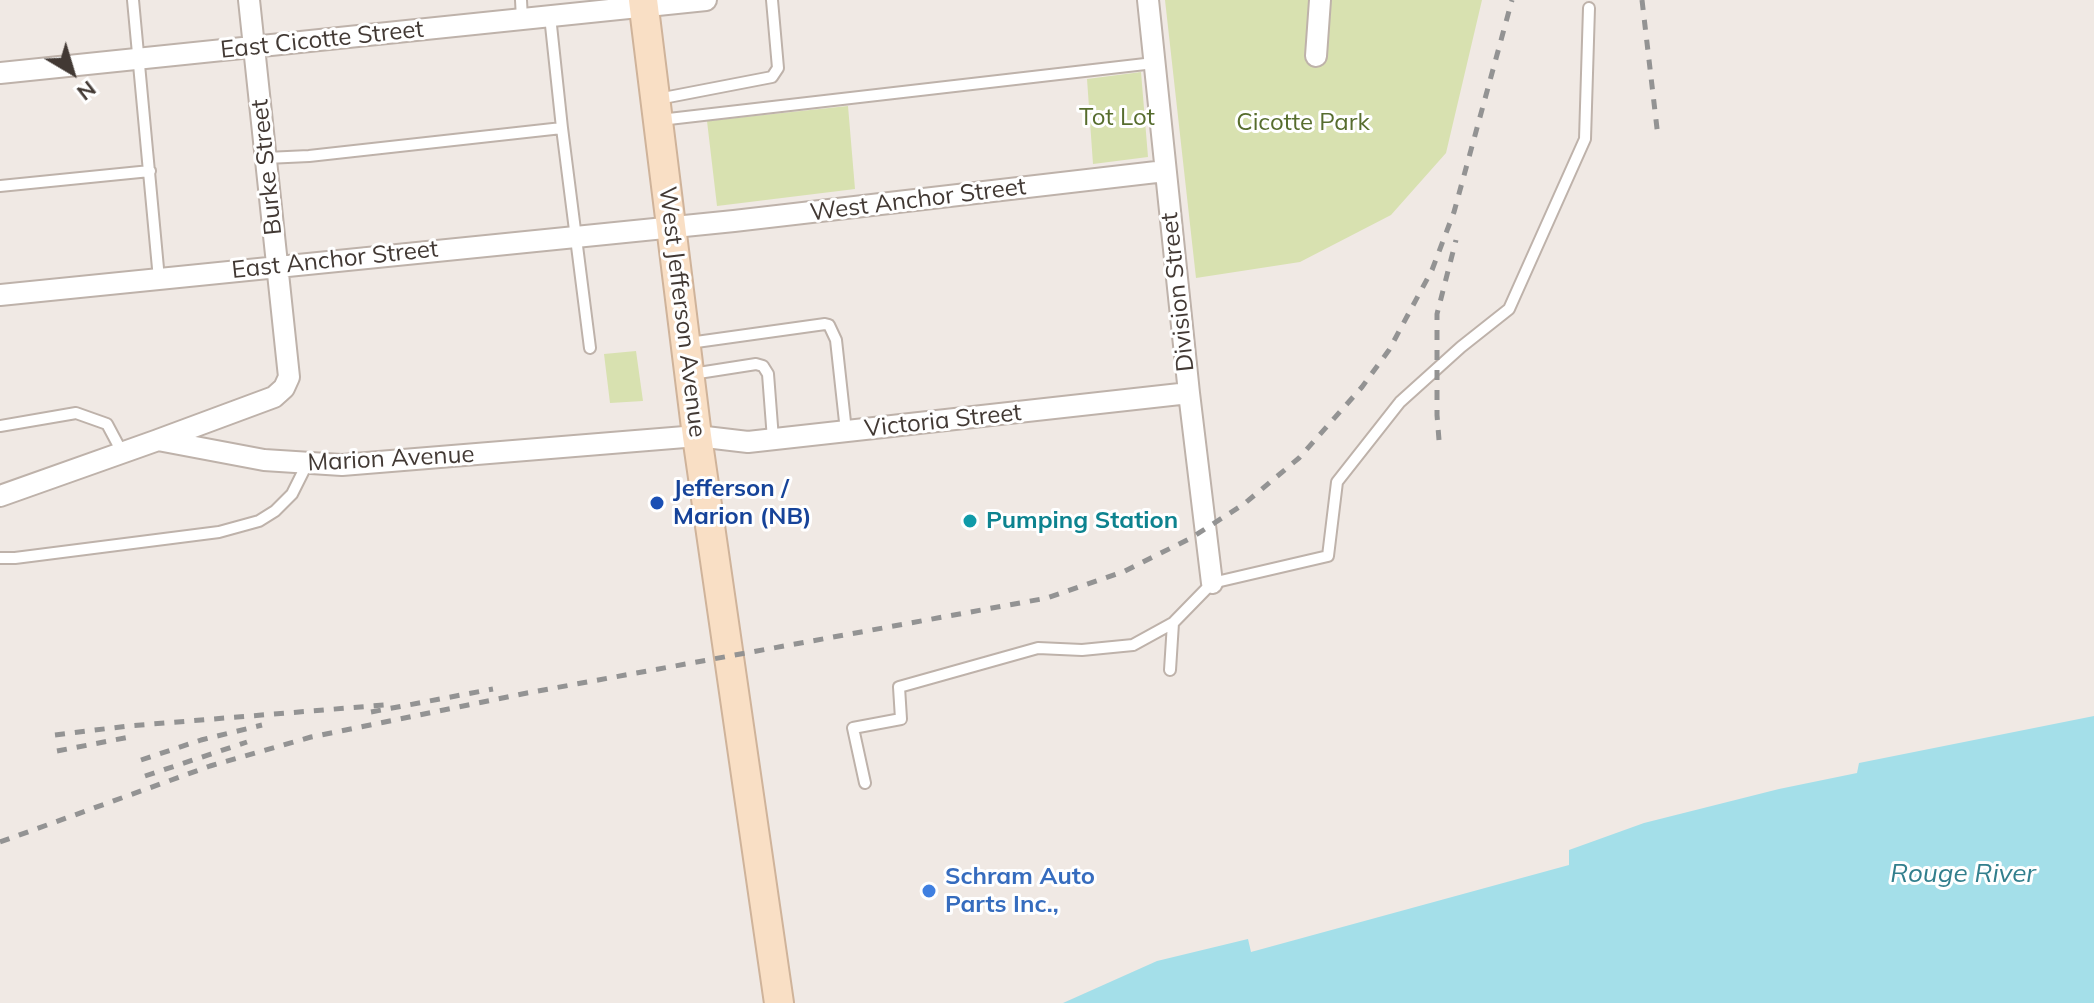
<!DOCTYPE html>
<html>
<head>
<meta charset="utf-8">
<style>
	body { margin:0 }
	#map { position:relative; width:2094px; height:1003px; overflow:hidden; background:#f0e9e4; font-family:Mulish,sans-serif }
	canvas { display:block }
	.north { position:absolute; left:32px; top:32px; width:80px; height:80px; -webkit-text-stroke:6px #fff; paint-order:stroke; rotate:142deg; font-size:22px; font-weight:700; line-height:32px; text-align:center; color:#423934 }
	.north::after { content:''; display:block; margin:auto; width:28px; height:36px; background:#423934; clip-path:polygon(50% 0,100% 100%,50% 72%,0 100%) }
</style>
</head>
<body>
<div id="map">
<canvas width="2094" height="1003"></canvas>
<div class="north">N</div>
</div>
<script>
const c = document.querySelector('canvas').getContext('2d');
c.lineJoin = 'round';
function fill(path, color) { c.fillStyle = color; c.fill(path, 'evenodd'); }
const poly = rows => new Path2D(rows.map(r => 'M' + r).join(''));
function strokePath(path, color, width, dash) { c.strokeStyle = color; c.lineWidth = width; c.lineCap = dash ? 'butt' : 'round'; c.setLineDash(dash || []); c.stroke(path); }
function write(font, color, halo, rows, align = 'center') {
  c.font = font + ' Mulish,sans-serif'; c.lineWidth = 6; c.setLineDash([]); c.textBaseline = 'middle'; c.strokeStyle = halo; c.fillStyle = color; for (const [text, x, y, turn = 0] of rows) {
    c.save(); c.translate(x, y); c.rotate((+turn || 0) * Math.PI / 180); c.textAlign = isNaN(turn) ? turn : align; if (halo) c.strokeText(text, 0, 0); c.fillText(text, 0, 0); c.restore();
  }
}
const green = poly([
	[1165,0,1482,0,1446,153,1391,215,1300,262,1196,278],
	[1141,72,1148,157,1093,164,1087,79],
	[848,106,855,189,717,206,707,121],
	[636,351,643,401,610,403,604,354]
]);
const water = poly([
	[2094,716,2094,1003,1063,1003,1157,961,1248,939,1251,952,1569,865,1569,850,1644,823,1779,789,1857,773,1859,763]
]);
const service = poly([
	[133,0,159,279],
	[521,0,522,19],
	[550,16,562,128],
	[658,99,772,77,778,68,772,0],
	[660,120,1154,63],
	[266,158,309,156,562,128,590,348],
	[0,186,150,171],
	[689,343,825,324,829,325,836,340,846,431],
	[692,374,756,364,763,366,768,374,773,439],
	[0,426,76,413,107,424,123,454],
	[0,558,15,558,219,532,259,521,275,511,292,494,307,464],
	[1170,670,1173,623,1212,583,1328,556,1337,482,1400,402,1461,347,1509,309,1585,139,1589,8],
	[865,783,853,728,901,719,899,687,1038,648,1082,650,1133,645,1173,623]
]);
const minor = poly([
	[1148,0,1189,393,1212,583],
	[1316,56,1320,0],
	[0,73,706,0],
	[0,295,734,221,1165,171],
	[158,440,274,397,284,388,289,377,249,0],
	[0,496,158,440,264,460,342,465,697,436,748,442,1189,393]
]);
const secondary = poly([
	[643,0,697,436,779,1003]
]);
const rail = poly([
	[1642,0,1658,137],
	[1439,440,1437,415,1437,314,1456,240],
	[371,712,493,689],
	[55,735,128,726,384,705],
	[57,751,135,736],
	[141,760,201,740,262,725],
	[145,776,247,742],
	[0,842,210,766,311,737,527,693,1047,598,1125,571,1191,538,1244,504,1299,458,1362,387,1389,350,1432,270,1454,212,1512,0]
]);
const markers = [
	[657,503,8,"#1a4fb4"],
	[970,521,8,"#0f9aa8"],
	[929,891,8,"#3f7fe0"]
];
const streetNames = [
	["East Cicotte Street",322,40,-6],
	["Burke Street",267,167,-96],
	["West Anchor Street",918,200,-7],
	["East Anchor Street",335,260,-6],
	["Division Street",1178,292,-96],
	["West Jefferson Avenue",682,312,83],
	["Victoria Street",943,421,-6],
	["Marion Avenue",391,459,-3]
];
const parkNames = [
	["Tot Lot",1117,118],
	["Cicotte Park",1303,123]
];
const transitNames = [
	["Jefferson /",673,489],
	["Marion (NB)",673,517]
];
const cultureNames = [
	["Pumping Station",986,521]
];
const shopNames = [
	["Schram Auto",945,877],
	["Parts Inc.,",945,905]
];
const waterNames = [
	["Rouge River",1963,874]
];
fill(green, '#d8e1b0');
fill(water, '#a4dfe9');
strokePath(service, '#beb2aa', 14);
strokePath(minor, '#beb2aa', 24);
strokePath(secondary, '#cfb39a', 32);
strokePath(service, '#fff', 10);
strokePath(minor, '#fff', 20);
strokePath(secondary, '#f9dfc5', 28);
strokePath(rail, '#939393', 5, [10, 10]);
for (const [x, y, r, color] of markers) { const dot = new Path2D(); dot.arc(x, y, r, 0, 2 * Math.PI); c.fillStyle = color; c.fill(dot); strokePath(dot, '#fff', 3); }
write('24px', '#423934', '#fff', streetNames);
write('24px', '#576d2e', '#fff', parkNames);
write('bold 24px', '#164399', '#fff', transitNames, 'left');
write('bold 24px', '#0d838f', '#fff', cultureNames, 'left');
write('bold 24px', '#366cbe', '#fff', shopNames, 'left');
write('italic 26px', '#327f8d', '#fff', waterNames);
</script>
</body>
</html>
